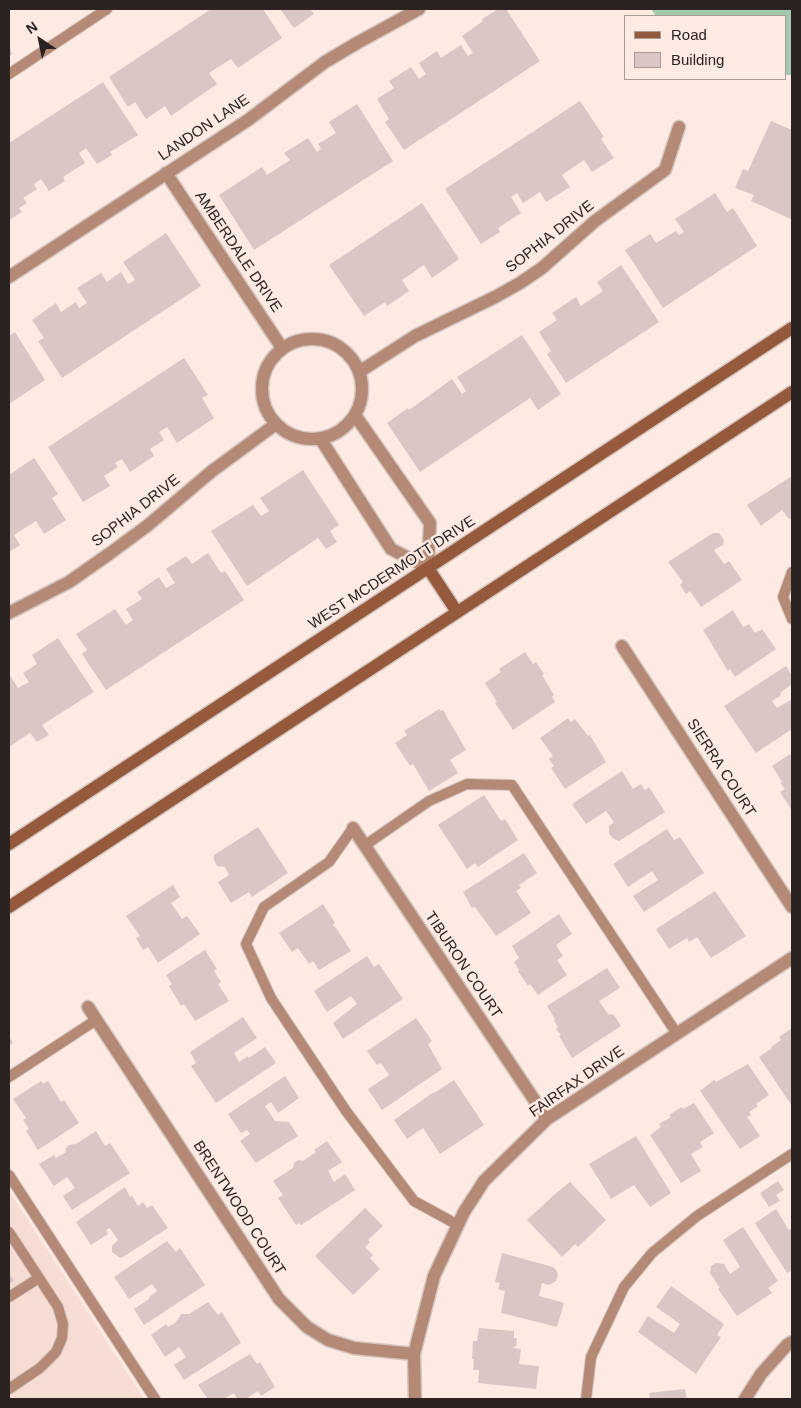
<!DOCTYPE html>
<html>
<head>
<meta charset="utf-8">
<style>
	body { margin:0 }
	#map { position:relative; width:801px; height:1408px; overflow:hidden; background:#fceae3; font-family:Arial,sans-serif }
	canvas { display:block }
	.frame { position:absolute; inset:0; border:10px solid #2a2321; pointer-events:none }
	.legend { position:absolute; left:624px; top:15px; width:162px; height:65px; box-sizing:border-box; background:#fceae3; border:1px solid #a89a95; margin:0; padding:6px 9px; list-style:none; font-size:15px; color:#2a2321 }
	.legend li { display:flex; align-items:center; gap:10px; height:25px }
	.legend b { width:25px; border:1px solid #a89a95 }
	.north { position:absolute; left:15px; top:15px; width:50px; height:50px; -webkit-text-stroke:4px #fceae3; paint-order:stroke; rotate:326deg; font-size:14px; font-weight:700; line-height:20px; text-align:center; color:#2a2321 }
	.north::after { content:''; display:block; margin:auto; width:18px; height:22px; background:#2a2321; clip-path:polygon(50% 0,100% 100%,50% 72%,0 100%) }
</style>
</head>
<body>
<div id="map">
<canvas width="801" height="1408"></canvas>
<div class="frame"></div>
<ul class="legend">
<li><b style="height:6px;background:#95593b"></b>Road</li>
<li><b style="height:14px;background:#dac6c5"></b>Building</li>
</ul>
<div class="north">N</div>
</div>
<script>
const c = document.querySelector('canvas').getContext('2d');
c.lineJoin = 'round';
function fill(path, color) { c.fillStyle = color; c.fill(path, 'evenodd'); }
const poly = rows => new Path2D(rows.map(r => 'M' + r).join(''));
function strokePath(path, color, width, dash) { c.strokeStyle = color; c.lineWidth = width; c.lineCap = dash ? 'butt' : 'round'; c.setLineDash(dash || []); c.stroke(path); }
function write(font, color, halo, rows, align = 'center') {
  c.font = font + ' Arial,sans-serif'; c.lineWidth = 5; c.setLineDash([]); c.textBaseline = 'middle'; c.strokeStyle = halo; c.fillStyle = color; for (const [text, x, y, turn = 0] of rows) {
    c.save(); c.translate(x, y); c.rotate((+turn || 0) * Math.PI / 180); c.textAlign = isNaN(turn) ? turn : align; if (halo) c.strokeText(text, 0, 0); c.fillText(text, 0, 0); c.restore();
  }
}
const built = poly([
	[9,1191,144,1399,9,1399]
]);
const green = poly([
	[651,9,792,9,792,75,785,75,785,16,656,16]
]);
const building = poly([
	[211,9,263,9,282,38,238,68,231,59,209,73,217,84,171,116,165,106,146,119,135,102,128,107,109,77],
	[280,9,310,9,314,14,294,28],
	[498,9,506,9,540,61,404,150,385,122,389,119,377,99,394,88,389,81,411,67,419,79,426,74,419,63,437,51,441,58,461,45,468,56,473,53,462,36,483,21,482,19],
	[9,43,12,55,9,56],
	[103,82,138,135,110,152,112,155,97,164,86,148,79,153,85,163,63,177,65,181,49,191,41,179,34,184,37,189,23,198,27,203,19,208,22,212,9,220,9,143],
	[580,101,604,137,601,139,614,158,592,172,584,160,562,175,570,187,546,202,540,192,523,203,517,193,511,197,521,213,498,228,500,232,481,244,445,189],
	[357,104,393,161,254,250,219,195,262,167,267,175,290,160,284,153,308,138,317,152,321,149,318,144,336,133,329,122],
	[771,121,792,130,791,219,751,201,754,195,735,188,743,169,748,171],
	[715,193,727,212,733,208,757,246,663,308,625,250,650,234,656,243,676,231,679,235,684,232,675,219],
	[422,203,459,259,432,278,424,265,402,280,409,291,387,306,385,302,364,316,329,265],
	[166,233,201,286,62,378,38,341,44,338,32,320,56,303,61,312,76,302,79,308,87,303,77,288,101,273,107,282,121,272,128,284,135,280,123,262],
	[621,265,659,322,566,383,547,354,551,351,539,332,557,320,552,313,576,297,581,306,603,291,597,282],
	[15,332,45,380,9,404,9,336],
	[522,335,561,394,538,410,530,398,420,472,387,423,408,408,409,410,452,379,462,394,466,391,457,377],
	[184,358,208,395,202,398,214,418,177,443,167,427,159,432,164,440,150,449,154,456,130,472,122,459,115,463,118,467,104,476,110,486,83,502,48,447],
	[34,458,58,494,52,498,66,520,44,534,36,521,14,535,20,545,9,552,9,475],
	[303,470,339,525,330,531,337,542,326,549,318,538,247,586,211,531,253,505,261,516,269,511,260,498],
	[792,476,792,520,788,518,782,510,761,526,747,505],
	[713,533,719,533,724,540,723,545,714,550,724,564,729,561,742,580,701,607,690,591,686,594,680,585,683,582,668,562],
	[208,553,221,573,225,571,244,600,106,690,82,654,87,650,76,634,115,609,126,625,133,620,126,609,142,599,137,592,159,577,166,588,175,583,166,569,186,556,192,564],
	[733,610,743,627,749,624,755,633,762,629,776,649,735,677,730,669,728,671,703,630],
	[58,638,94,692,42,725,49,735,37,742,30,733,9,747,9,674,18,688,29,682,23,673,37,664,32,655],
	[525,652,533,664,536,662,544,674,542,675,554,695,552,696,555,702,513,730,495,703,497,702,485,683,501,672,499,669],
	[786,666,792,676,792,684,781,692,780,696,772,701,777,708,792,699,792,729,756,753,724,706],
	[439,709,441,711,443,710,466,750,450,760,458,773,429,791,413,764,410,766,395,743,407,735,404,731],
	[568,718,571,722,575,719,588,736,590,735,606,762,565,789,551,768,554,766,549,759,553,756,540,738],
	[790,754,792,758,792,811,780,792,785,789,780,783,782,782,772,766],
	[622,771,633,789,641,784,645,790,649,787,665,812,619,841,614,839,609,834,609,826,614,822,606,811,586,824,572,804],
	[484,795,501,821,505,819,518,840,478,867,475,863,467,869,438,825],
	[258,827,288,873,252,897,249,892,231,903,218,882,229,875,225,867,217,866,214,860,214,855],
	[667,829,674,840,680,837,704,873,644,912,633,896,658,880,652,871,628,887,613,864],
	[524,853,537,873,519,885,521,888,516,891,531,913,496,936,475,907,472,908,463,892],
	[173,885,180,897,171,903,182,919,187,916,200,934,158,963,148,947,143,950,136,938,140,936,126,916],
	[715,891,746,936,711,958,697,937,689,942,687,938,669,949,656,929],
	[323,904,335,923,333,925,336,928,351,951,319,970,313,961,309,964,298,948,292,952,279,933],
	[559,914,572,934,556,945,563,956,557,960,567,975,538,995,530,984,528,986,518,971,519,970,514,962,519,958,512,946],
	[205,950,217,969,214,971,221,982,218,984,229,1001,195,1021,184,1004,181,1006,169,986,172,984,166,975],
	[367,956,374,967,379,964,403,999,343,1039,333,1023,357,1004,351,996,327,1012,314,991],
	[607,968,620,988,599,1001,608,1014,614,1015,621,1026,572,1058,559,1036,561,1035,556,1029,558,1028,554,1020,555,1019,547,1006],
	[243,1017,257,1038,234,1053,239,1062,248,1056,249,1058,265,1047,276,1063,216,1103,191,1066,196,1063,190,1052],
	[416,1018,432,1041,428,1044,442,1069,382,1110,368,1089,389,1075,381,1063,377,1065,367,1051],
	[792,1028,792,1106,759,1057,772,1048,771,1047,781,1040,779,1037],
	[9,1036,13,1043,9,1046],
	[748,1064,769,1095,756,1104,758,1106,749,1112,751,1115,747,1117,760,1136,740,1149,700,1091,714,1080,716,1082],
	[285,1076,299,1098,278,1113,271,1102,265,1106,275,1121,289,1122,298,1136,256,1163,240,1141,250,1134,247,1130,241,1133,228,1114],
	[454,1080,484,1125,440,1154,423,1128,407,1139,394,1120,434,1092,434,1093],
	[41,1081,43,1084,48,1081,61,1102,64,1100,79,1123,38,1150,26,1131,29,1129,23,1120,26,1118,13,1099],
	[694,1103,714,1133,700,1142,703,1147,691,1154,701,1171,681,1183,650,1135,661,1127,659,1124,671,1117,669,1115,682,1107,683,1109],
	[96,1131,105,1146,110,1143,130,1173,72,1210,63,1196,75,1188,67,1177,54,1186,39,1164,54,1155,56,1158,66,1152,65,1149,69,1145,76,1144],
	[636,1136,671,1193,650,1207,634,1185,611,1199,589,1164],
	[327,1141,342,1162,328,1171,334,1182,345,1174,355,1190,301,1225,300,1223,296,1225,278,1198,283,1195,273,1181,293,1168,294,1163,298,1160,303,1161,316,1152,314,1150],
	[778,1181,784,1190,776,1195,780,1201,769,1207,760,1193],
	[570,1182,606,1220,578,1247,575,1244,562,1257,527,1220,555,1194],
	[125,1187,130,1197,132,1196,138,1206,143,1202,147,1208,152,1205,168,1228,123,1257,120,1258,112,1252,112,1246,118,1240,110,1228,106,1230,108,1234,91,1245,76,1222],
	[365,1208,383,1226,368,1240,370,1242,365,1247,373,1255,370,1258,380,1269,353,1295,315,1256],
	[776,1209,789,1230,792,1228,792,1270,787,1273,755,1223],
	[743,1227,778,1281,768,1288,772,1293,737,1316,718,1289,720,1288,710,1273,711,1266,716,1263,724,1264,730,1274,740,1267,723,1240],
	[167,1241,176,1252,180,1248,205,1285,144,1325,134,1309,149,1299,150,1296,157,1291,152,1284,129,1299,114,1277],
	[502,1253,553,1267,556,1270,558,1274,556,1281,549,1285,542,1283,539,1296,564,1303,557,1327,501,1313,505,1291,498,1289,500,1283,495,1282],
	[9,1273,14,1281,9,1284],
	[671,1286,724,1324,717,1335,721,1337,696,1374,638,1332,648,1316,674,1333,680,1324,656,1307],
	[208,1302,218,1315,222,1312,241,1343,184,1380,174,1365,186,1357,179,1347,165,1357,151,1335,166,1324,168,1327,176,1322,181,1314,189,1314],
	[479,1328,514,1331,514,1338,517,1338,516,1346,512,1348,521,1349,519,1364,539,1366,536,1389,478,1383,479,1370,473,1370,474,1359,472,1359,473,1341,477,1341],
	[250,1354,257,1364,260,1362,275,1387,261,1396,258,1391,246,1399,237,1399,234,1393,224,1399,208,1399,198,1385],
	[685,1389,687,1399,650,1399,649,1393]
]);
const lane = poly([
	[9,74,107,9],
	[792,572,783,597,792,619],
	[353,828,329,862,264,907,246,944,271,998,346,1111,414,1201,458,1225],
	[364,846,429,801,467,784,512,785,677,1034],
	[9,1077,96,1020],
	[9,1175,155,1399],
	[9,1232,58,1307,63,1324,62,1338,56,1352,40,1368,9,1389],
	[9,1297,39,1278],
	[586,1399,591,1357,624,1287,652,1253,697,1216,792,1154]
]);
const street = poly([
	[166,173,282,348],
	[9,277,248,120,325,62,357,43,419,9],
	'262 389a50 50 0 1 1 100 0a50 50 0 1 1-100 0Z',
	[359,372,415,336,495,297,520,283,542,268,595,221,665,170,679,127],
	[320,438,391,549,428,568,430,523,355,415],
	[9,613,69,582,109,554,147,526,212,471,276,424],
	[622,646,792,907],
	[353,828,547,1119],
	[88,1007,279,1299,307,1327,328,1340,354,1348,414,1354],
	[415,1399,414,1354,434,1276,464,1212,484,1181,547,1119,792,958],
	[745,1399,761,1374,787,1345,792,1342]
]);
const secondary = poly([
	[428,568,457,612],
	[9,844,792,328],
	[9,907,792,392]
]);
const streetNames = [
	["LANDON LANE",204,128,-34],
	["SOPHIA DRIVE",550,237,-38],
	["AMBERDALE DRIVE",238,252,56],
	["SOPHIA DRIVE",136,511,-38],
	["WEST MCDERMOTT DRIVE",392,573,-33],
	["SIERRA COURT",721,768,57],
	["TIBURON COURT",463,965,56],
	["FAIRFAX DRIVE",577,1082,-35],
	["BRENTWOOD COURT",239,1208,57]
];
fill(built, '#f7dcd3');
fill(green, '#a4c9b0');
fill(building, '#dac6c5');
strokePath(lane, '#d6c6c0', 12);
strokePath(street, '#d6c6c0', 15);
strokePath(secondary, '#d6c6c0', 15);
strokePath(lane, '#b48a76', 10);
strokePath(street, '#b48a76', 12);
strokePath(secondary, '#95593b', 12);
write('15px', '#2a2321', '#fceae3', streetNames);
</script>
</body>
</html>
